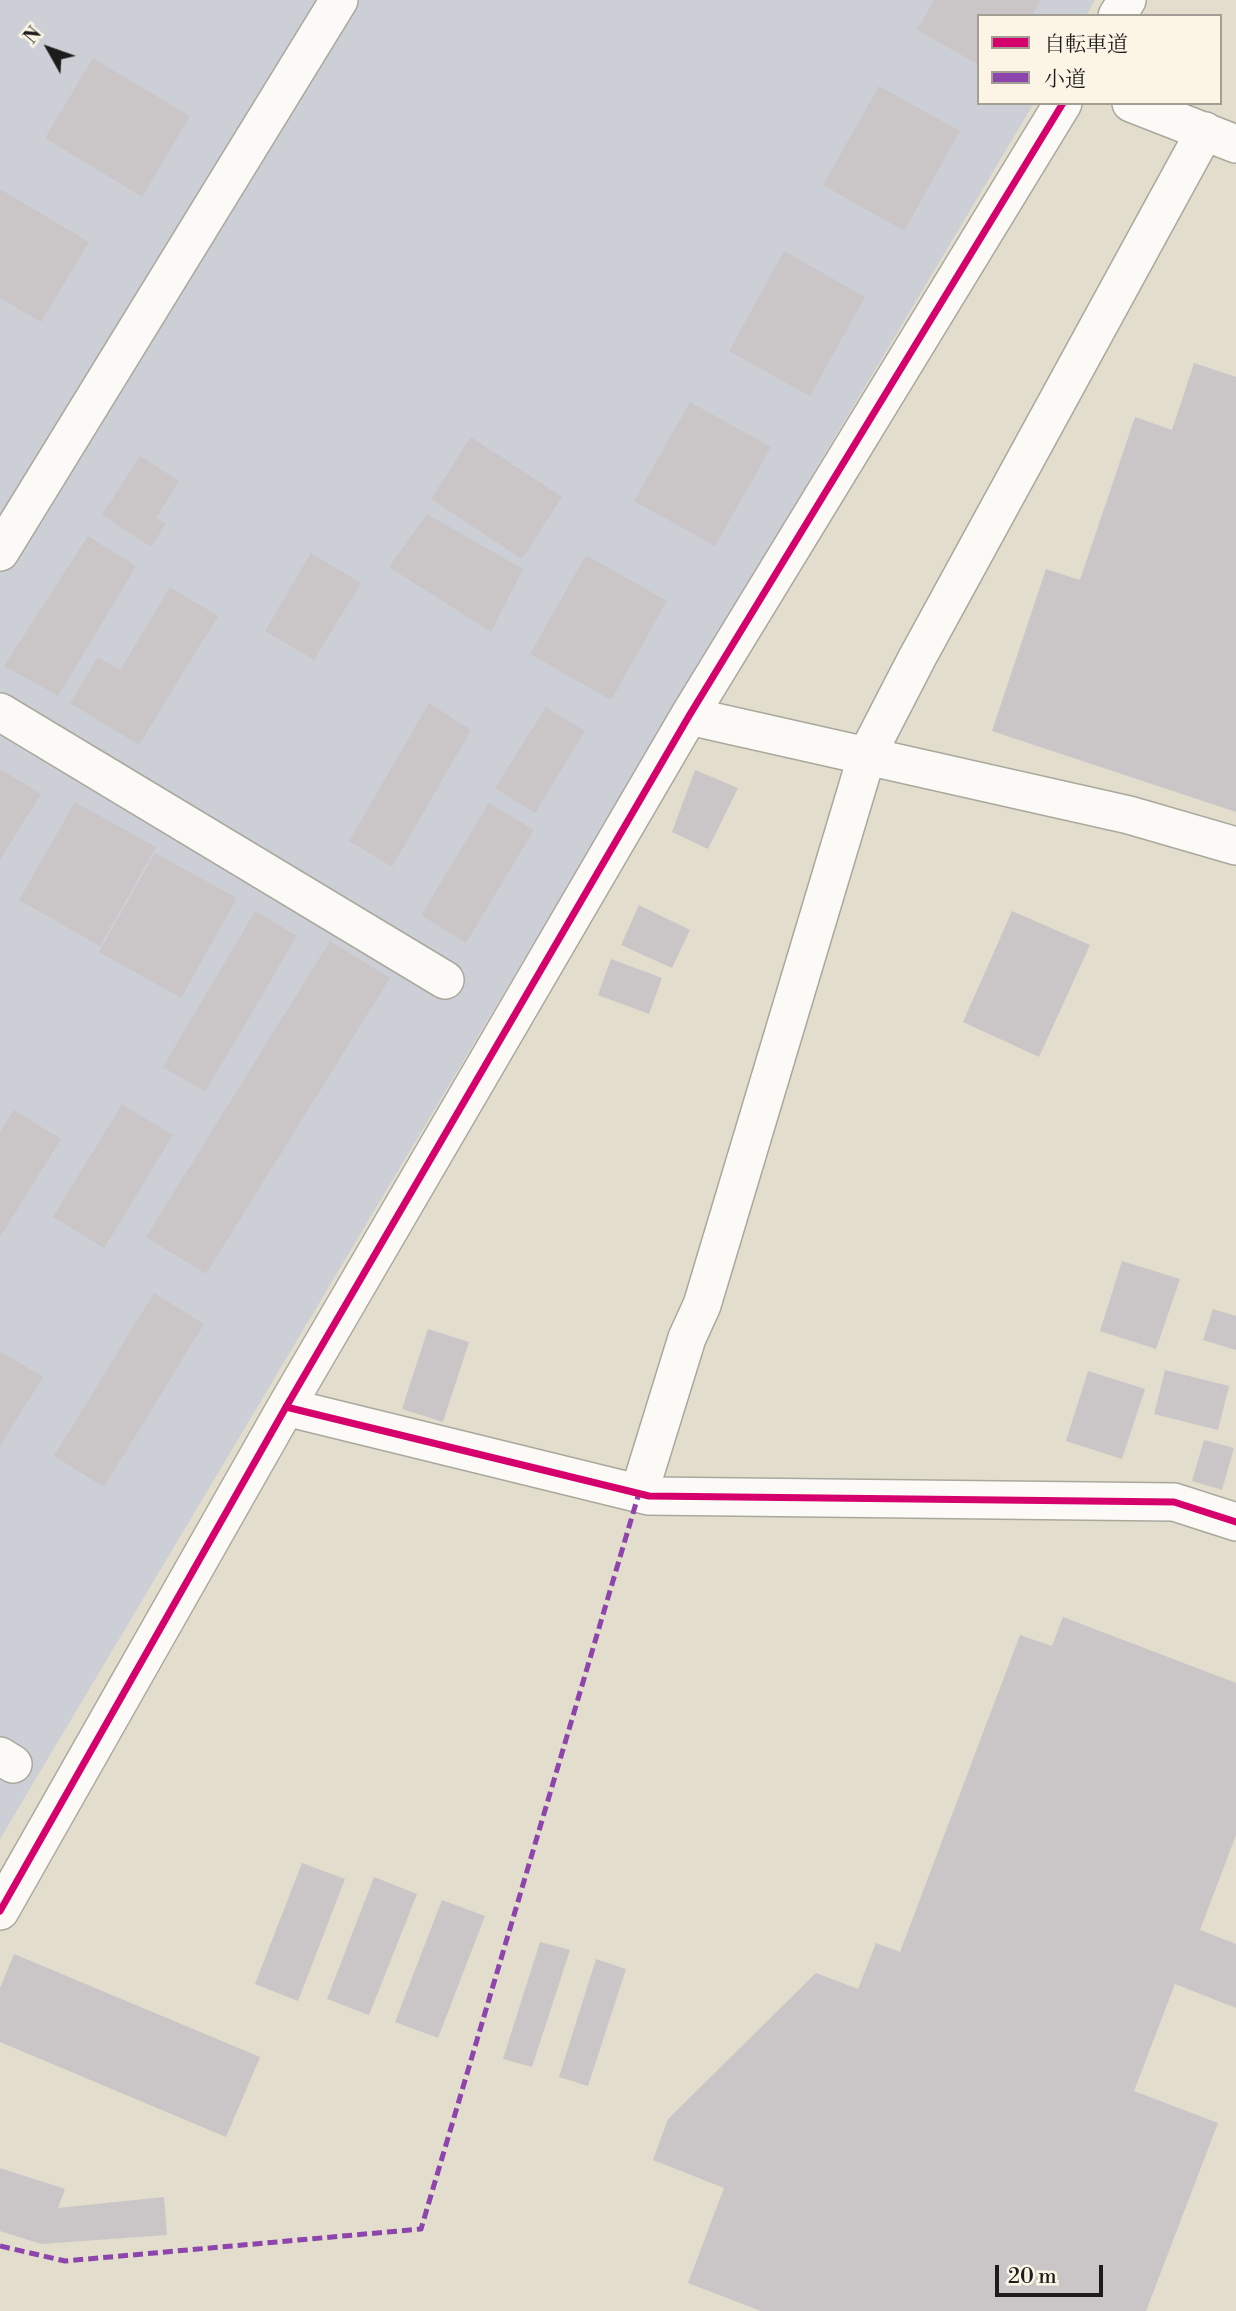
<!DOCTYPE html>
<html>
<head>
<meta charset="utf-8">
<style>
	body { margin:0 }
	#map { position:relative; width:1236px; height:2311px; overflow:hidden; background:#e2ddcc; font-family:"Libre Bodoni","Noto Serif JP",serif }
	canvas { display:block }
	.legend { position:absolute; left:977px; top:14px; width:245px; height:91px; box-sizing:border-box; background:#fcf5e5; border:2px solid #a29e95; margin:0; padding:9px 12px; list-style:none; font-size:21px; color:#1c1c1c }
	.legend li { display:flex; align-items:center; gap:14px; height:35px }
	.legend b { width:35px; border:2px solid #a29e95 }
	.north { position:absolute; left:14px; top:14px; width:70px; height:70px; -webkit-text-stroke:5px #fcf5e5; paint-order:stroke; rotate:310deg; font-size:19px; font-weight:700; line-height:28px; text-align:center; color:#1c1c1c }
	.north::after { content:''; display:block; margin:auto; width:24px; height:32px; background:#1c1c1c; clip-path:polygon(50% 0,100% 100%,50% 72%,0 100%) }
	.scale { position:absolute; left:995px; top:2265px; width:108px; height:32px; box-sizing:border-box; border:4px solid #1c1c1c; border-top:0; padding-left:9px; font-size:21px; line-height:24px; white-space:nowrap; color:#1c1c1c; -webkit-text-stroke:5px #fcf5e5; paint-order:stroke }
</style>
</head>
<body>
<div id="map">
<canvas width="1236" height="2311"></canvas>
<ul class="legend">
<li><b style="height:9px;background:#d6006c"></b>自転車道</li>
<li><b style="height:9px;background:#8e44ad"></b>小道</li>
</ul>
<div class="north">N</div>
<div class="scale">20 m</div>
</div>
<script>
const c = document.querySelector('canvas').getContext('2d');
c.lineJoin = 'round';
function fill(path, color) { c.fillStyle = color; c.fill(path, 'evenodd'); }
const poly = rows => new Path2D(rows.map(r => 'M' + r).join(''));
function strokePath(path, color, width, dash) { c.strokeStyle = color; c.lineWidth = width; c.lineCap = dash ? 'butt' : 'round'; c.setLineDash(dash || []); c.stroke(path); }
const industrial = poly([
	[0,0,1095,0,1086,16,979,16,979,103,1034,103,0,1839]
]);
const building = poly([
	[934,0,1041,0,1032,16,979,16,979,65,917,30],
	[93,58,190,116,142,197,45,138],
	[879,86,960,131,904,231,823,185],
	[0,189,89,242,41,322,0,298],
	[784,251,865,297,810,396,729,351],
	[1194,363,1236,377,1236,812,992,731,1046,569,1080,580,1135,417,1172,430],
	[690,402,771,447,715,546,634,501],
	[471,437,562,497,522,559,431,499],
	[140,456,179,481,156,518,166,524,151,547,102,515],
	[427,514,523,569,491,632,389,567],
	[88,536,136,566,58,696,4,666],
	[311,553,361,583,314,660,265,631],
	[586,555,667,601,611,700,530,654],
	[170,587,218,616,139,745,70,703,98,657,120,670],
	[429,703,471,730,392,867,349,841],
	[546,707,585,731,535,813,495,788],
	[0,769,41,794,0,860],
	[695,770,738,788,708,849,672,832],
	[75,802,156,847,100,946,19,900],
	[489,803,534,830,466,943,421,915],
	[155,853,237,898,181,998,99,952],
	[639,905,690,930,672,968,621,945],
	[255,911,297,936,205,1092,163,1067],
	[1012,911,1090,945,1039,1057,963,1022],
	[330,941,390,978,206,1274,146,1237],
	[611,959,662,978,649,1014,598,995],
	[122,1104,173,1135,104,1248,53,1217],
	[14,1110,61,1139,0,1237,0,1132],
	[1122,1261,1180,1279,1156,1349,1100,1331],
	[154,1293,204,1324,104,1487,54,1456],
	[1213,1309,1236,1316,1236,1350,1203,1340],
	[428,1329,469,1342,443,1422,402,1409],
	[0,1351,43,1377,0,1446],
	[1165,1370,1229,1386,1218,1430,1154,1414],
	[1088,1371,1145,1389,1122,1459,1066,1441],
	[1204,1440,1234,1448,1222,1490,1192,1481],
	[1063,1617,1236,1683,1236,1835,1200,1930,1236,1944,1236,2008,1175,1984,1134,2091,1218,2123,1146,2311,761,2311,688,2283,724,2188,653,2160,668,2119,816,1973,858,1989,876,1943,900,1952,1020,1635,1052,1646],
	[302,1863,345,1879,298,2001,255,1984],
	[374,1877,417,1894,369,2015,327,1999],
	[442,1900,485,1916,438,2038,395,2022],
	[540,1942,570,1950,532,2067,503,2059],
	[14,1954,260,2057,226,2137,0,2042,0,1988],
	[596,1959,626,1969,588,2086,559,2077],
	[0,2168,65,2189,58,2208,164,2197,167,2235,41,2244,0,2231]
]);
const minor = poly([
	[1117,16,1127,0],
	[1131,103,1236,144],
	[0,552,339,0],
	[0,712,445,980],
	[689,716,1129,815,1236,846],
	[286,1407,649,1496,1174,1502,1236,1522],
	[639,1493,687,1338,702,1305,867,755,917,658,1205,131],
	[0,1756,13,1764],
	[0,1911,286,1407,689,716,1063,103]
]);
const quiet = poly([
	[0,2246,65,2261,421,2229,639,1493]
]);
const cycleway = poly([
	[286,1407,649,1496,1174,1502,1236,1522],
	[0,1911,286,1407,689,716,1063,103]
]);
fill(industrial, '#cdcfd6');
fill(building, '#cac6c8');
strokePath(minor, '#aaa89d', 40);
strokePath(minor, '#fbfaf7', 37);
strokePath(quiet, '#8e44ad', 5, [10, 5]);
strokePath(cycleway, '#d6006c', 7);
</script>
</body>
</html>
